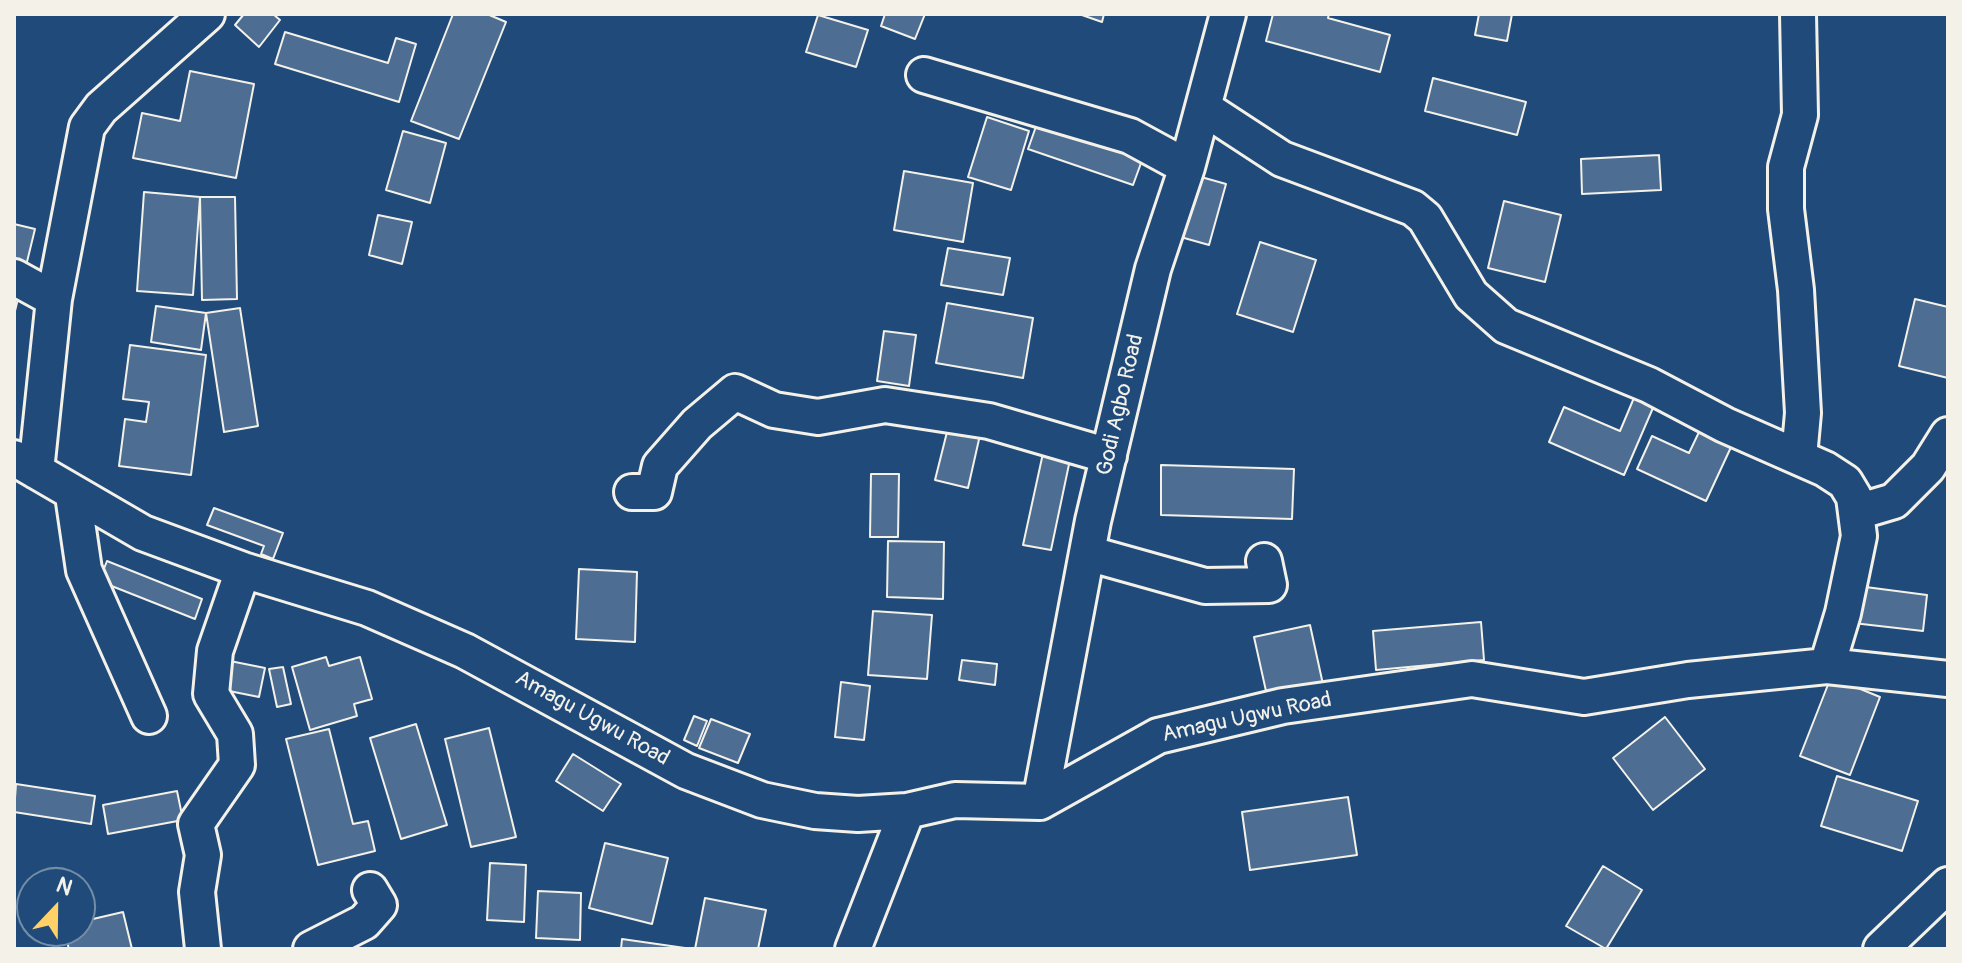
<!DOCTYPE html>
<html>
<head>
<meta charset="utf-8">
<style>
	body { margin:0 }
	#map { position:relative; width:1962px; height:963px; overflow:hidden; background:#1f4a7a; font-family:Pangolin,sans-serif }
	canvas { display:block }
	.frame { position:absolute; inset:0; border:16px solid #f4f1e8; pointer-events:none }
	.north { position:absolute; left:16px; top:867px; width:80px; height:80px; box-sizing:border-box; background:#1f4a7a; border:2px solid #748da6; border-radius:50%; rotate:22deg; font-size:22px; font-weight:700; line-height:32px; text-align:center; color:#f4f1e8 }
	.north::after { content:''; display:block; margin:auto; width:28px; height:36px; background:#ffd166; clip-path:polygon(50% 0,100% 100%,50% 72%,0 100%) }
</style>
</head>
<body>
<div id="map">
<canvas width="1962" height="963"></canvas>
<div class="frame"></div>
<div class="north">N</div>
</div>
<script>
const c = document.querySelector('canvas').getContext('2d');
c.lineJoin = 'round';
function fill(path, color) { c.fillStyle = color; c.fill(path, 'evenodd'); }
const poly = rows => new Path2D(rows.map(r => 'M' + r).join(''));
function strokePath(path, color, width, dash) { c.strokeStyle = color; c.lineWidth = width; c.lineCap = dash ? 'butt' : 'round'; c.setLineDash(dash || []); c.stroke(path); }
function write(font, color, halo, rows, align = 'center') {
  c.font = font + ' Pangolin,sans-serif'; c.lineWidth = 6; c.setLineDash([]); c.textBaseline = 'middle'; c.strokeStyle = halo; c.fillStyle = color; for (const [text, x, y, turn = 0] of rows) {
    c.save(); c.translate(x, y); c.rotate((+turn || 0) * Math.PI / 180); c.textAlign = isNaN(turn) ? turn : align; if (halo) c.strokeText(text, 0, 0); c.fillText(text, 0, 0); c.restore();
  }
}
const building = poly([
	[244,14,273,14,280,20,259,47,235,25,244,14],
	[453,14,487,14,506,22,459,139,411,121,453,14],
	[885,14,925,14,915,39,881,26,885,14],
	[1079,14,1104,14,1102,22,1079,14],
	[1273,14,1329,14,1328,18,1390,35,1380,72,1266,41,1273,14],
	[1479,14,1512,14,1507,41,1475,35,1479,14],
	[818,15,868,30,856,67,806,52,818,15],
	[285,32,388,63,396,38,416,44,399,102,275,64,285,32],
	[190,71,254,84,236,178,133,158,142,113,180,121,190,71],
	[1433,78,1526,102,1517,135,1425,111,1433,78],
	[987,117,1029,131,1011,190,968,177,987,117],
	[1039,118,1144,155,1133,185,1028,149,1039,118],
	[403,131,446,143,430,203,386,190,403,131],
	[1659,155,1661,190,1582,194,1581,159,1659,155],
	[904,171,973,183,963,242,894,230,904,171],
	[1194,175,1226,184,1209,245,1177,236,1194,175],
	[144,192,200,197,193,295,137,291,144,192],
	[200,197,235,197,237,299,202,300,200,197],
	[1504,201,1561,215,1545,282,1488,268,1504,201],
	[378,215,412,222,402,264,369,255,378,215],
	[14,224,35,229,14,315,14,224],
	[1260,242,1316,260,1293,332,1237,314,1260,242],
	[948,248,1010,258,1003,295,941,285,948,248],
	[1915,299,1948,307,1948,378,1899,366,1915,299],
	[947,303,1033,318,1023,378,936,363,947,303],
	[156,306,206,313,201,350,151,342,156,306],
	[240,308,258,426,224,432,206,313,240,308],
	[884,331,916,335,909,386,877,381,884,331],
	[130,345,206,355,191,475,119,466,125,419,146,422,149,402,123,399,130,345],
	[1636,393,1656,401,1624,475,1549,442,1564,407,1620,431,1636,393],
	[948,428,980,435,968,488,935,480,948,428],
	[1700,430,1732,445,1706,501,1637,469,1652,436,1689,453,1700,430],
	[1045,444,1072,450,1051,550,1023,545,1045,444],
	[1161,465,1294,469,1292,519,1161,515,1161,465],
	[871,474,899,474,898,537,870,537,871,474],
	[214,508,283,533,273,559,261,554,264,546,207,525,214,508],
	[888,541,944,542,943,599,887,597,888,541],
	[107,561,202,599,195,619,99,581,107,561],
	[579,569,637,572,635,642,576,639,579,569],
	[1858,586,1927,595,1923,631,1853,623,1858,586],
	[873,611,932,615,927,679,868,675,873,611],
	[1481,622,1484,660,1376,670,1373,631,1481,622],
	[1310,625,1324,689,1268,700,1254,637,1310,625],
	[326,657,329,666,360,657,372,699,354,704,357,716,310,730,292,667,326,657],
	[225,660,265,668,259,697,219,689,225,660],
	[962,660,997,664,995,685,959,680,962,660],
	[283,667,291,704,277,707,269,669,283,667],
	[1831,677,1880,697,1850,775,1800,756,1831,677],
	[841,682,870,686,864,740,835,737,841,682],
	[694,716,707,721,697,746,684,740,694,716],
	[1665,717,1705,769,1653,810,1613,758,1665,717],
	[711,719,750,734,738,763,699,748,711,719],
	[416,724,447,825,401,839,370,738,416,724],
	[489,728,516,837,471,847,445,739,489,728],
	[329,729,353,824,368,821,375,851,318,865,286,739,329,729],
	[573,754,621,784,603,811,556,781,573,754],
	[1837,776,1918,801,1902,851,1821,826,1837,776],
	[16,784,95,796,91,824,14,812,16,784],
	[177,791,183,820,108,834,103,805,177,791],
	[1348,797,1357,855,1250,870,1242,812,1348,797],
	[605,843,668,858,652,924,589,908,605,843],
	[490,863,526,865,524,922,487,920,490,863],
	[1603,866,1642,890,1606,949,1566,926,1603,866],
	[538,891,581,893,580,940,536,938,538,891],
	[705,898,766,910,758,949,695,949,705,898],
	[123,912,132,949,69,949,64,931,80,931,80,922,123,912],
	[622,939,685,948,685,949,621,949,622,939]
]);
const minor = poly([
	[1798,14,1800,115,1786,167,1786,209,1796,290,1803,413,1799,457],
	[924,75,1130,136,1187,167],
	[1204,108,1282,159,1413,208,1425,218,1471,295,1506,326,1649,385,1725,425,1825,469,1845,482,1854,497,1859,536,1843,613,1827,666],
	[14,277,54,299],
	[14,458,143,533,243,570,367,608,465,651,686,771,762,800,815,811,858,814,907,811,955,800,1040,802,1158,736,1283,706,1472,679,1584,697,1688,680,1827,666,1948,679],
	[36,471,54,299,87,127,101,108,207,14],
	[632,492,654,492,660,466,697,424,735,392,774,410,818,417,885,405,989,421,1109,456],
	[73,495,84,570,149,716],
	[1857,512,1894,501,1928,467,1948,435],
	[1087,553,1205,586,1269,585,1264,561],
	[1040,802,1093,521,1153,269,1187,167,1228,14],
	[203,949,197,892,203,855,196,824,237,765,235,734,211,694,215,651,243,570],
	[311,949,364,922,379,905,370,890],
	[853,949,907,811],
	[1881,949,1948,885]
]);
const streetNames = [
	["Godi Agbo Road",1121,405,-77],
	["Amagu Ugwu Road",1247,718,-12],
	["Amagu Ugwu Road",592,719,29]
];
fill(building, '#4d6e92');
strokePath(building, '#f4f1e8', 2);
strokePath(minor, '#f4f1e8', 40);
strokePath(minor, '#1f4a7a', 34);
write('22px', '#f4f1e8', '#1f4a7a', streetNames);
</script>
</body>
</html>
